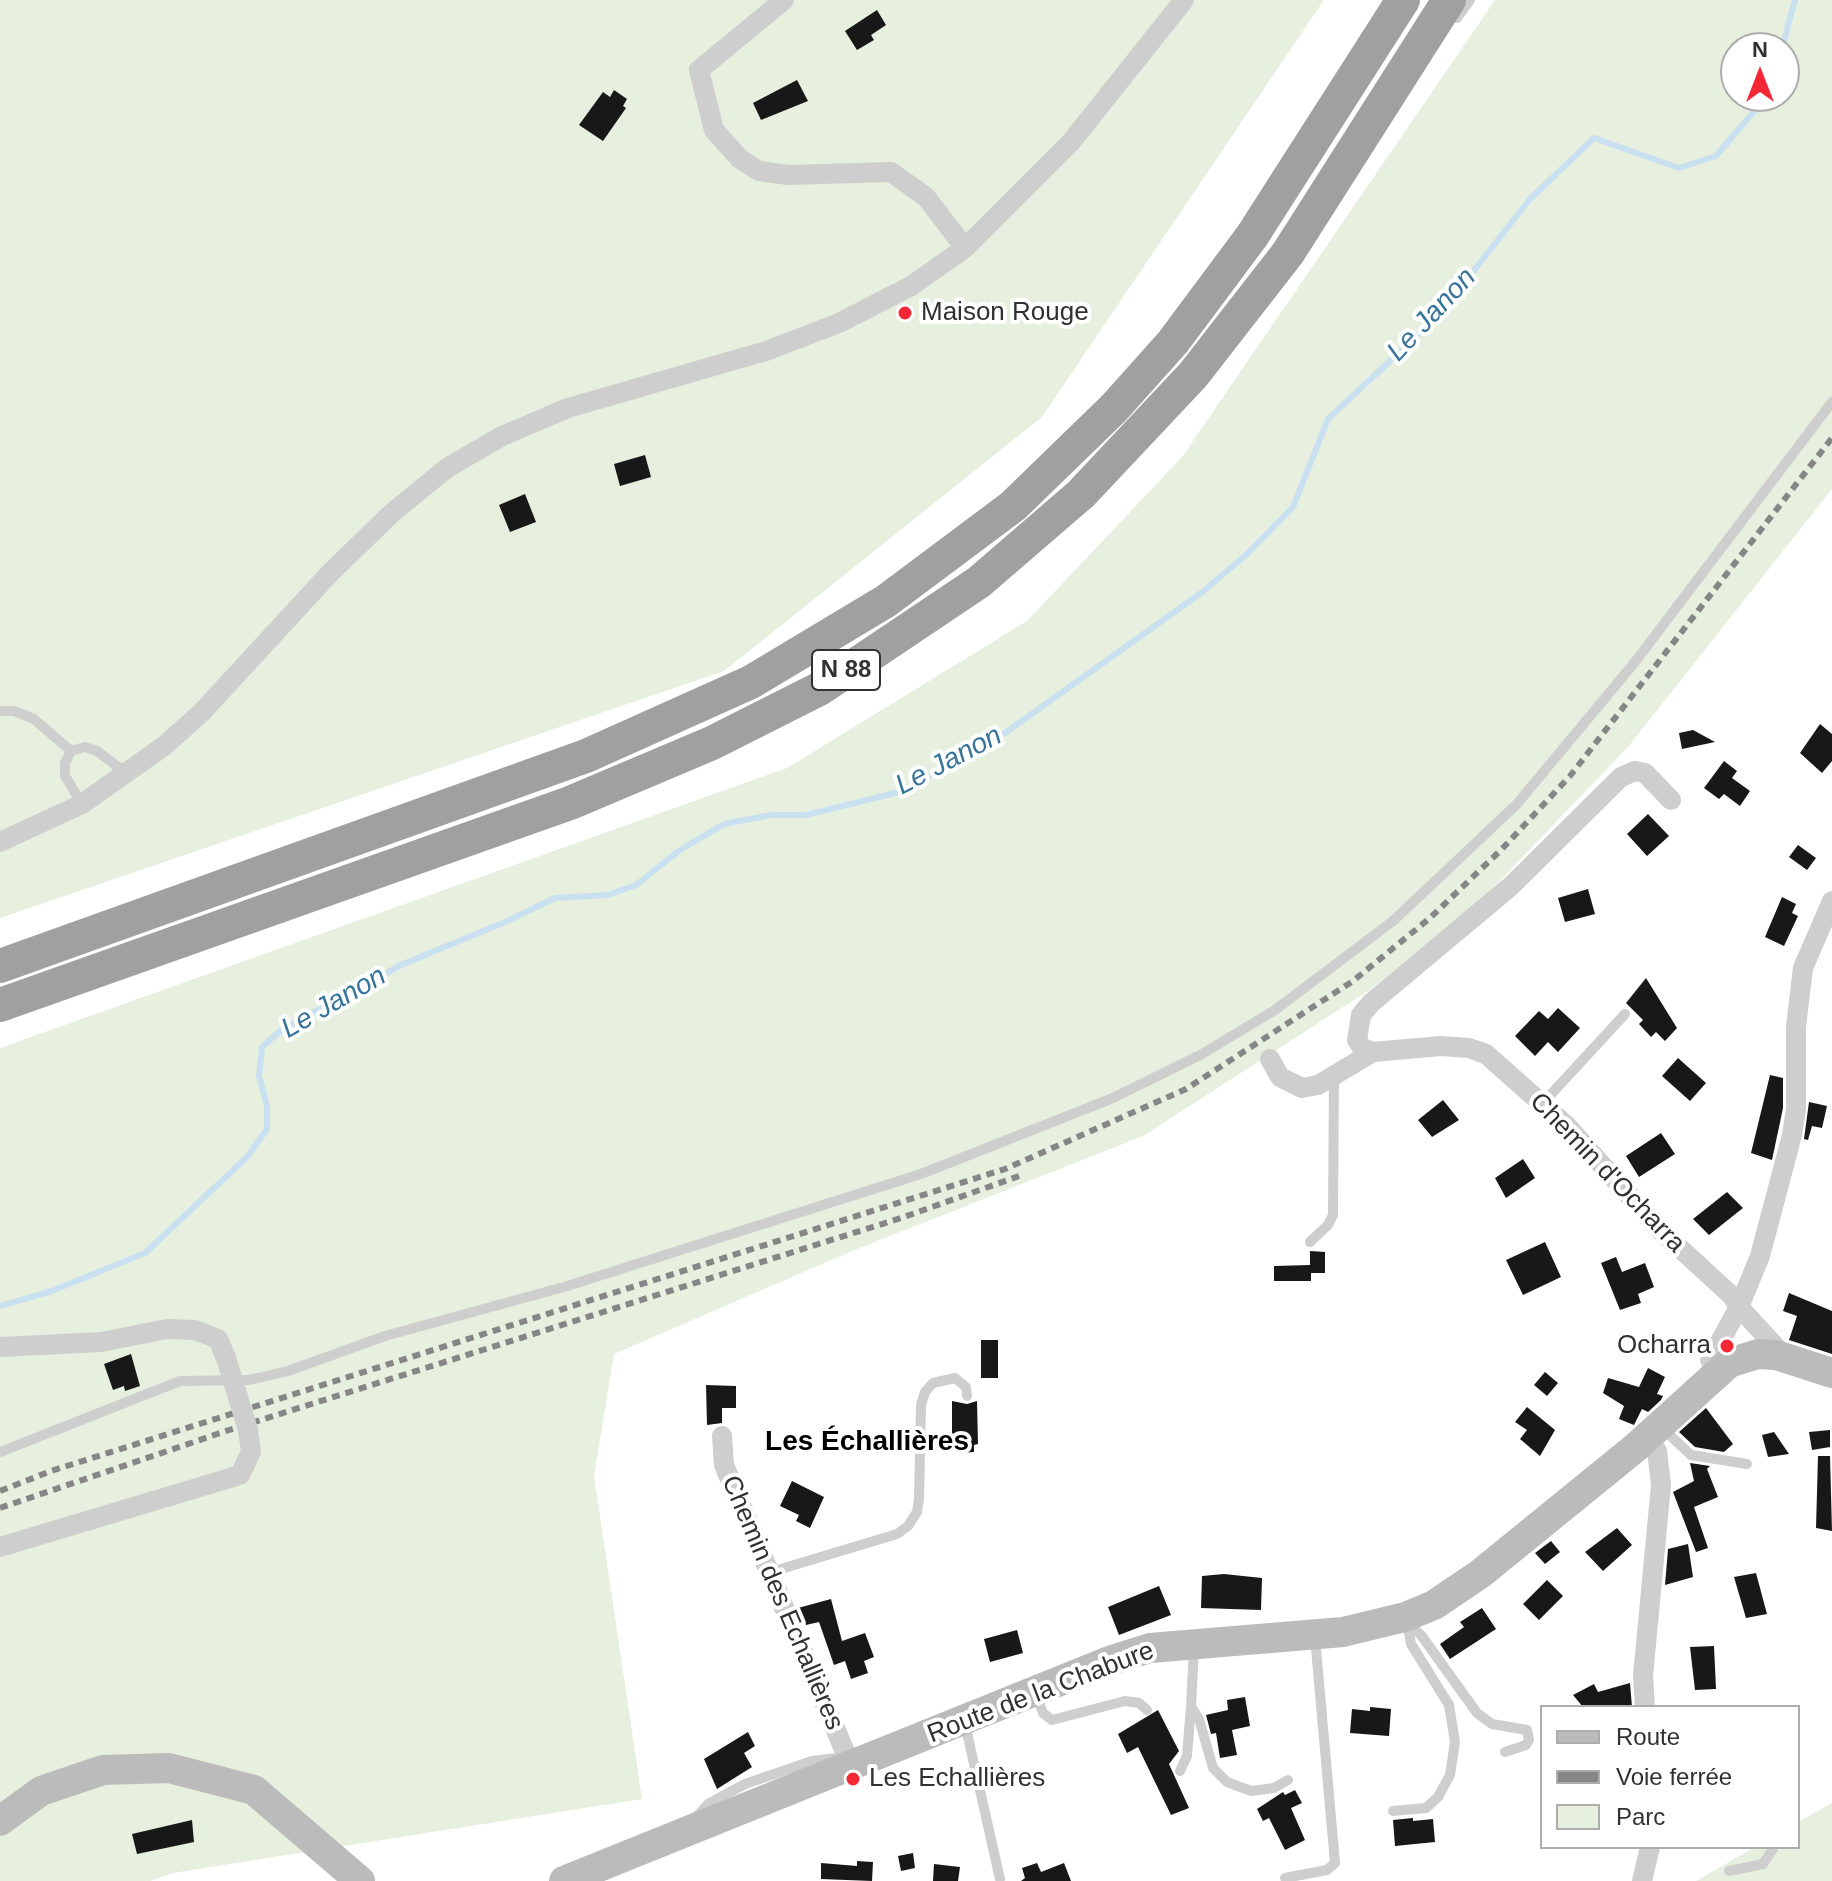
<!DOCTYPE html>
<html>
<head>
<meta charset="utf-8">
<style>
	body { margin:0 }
	#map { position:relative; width:1832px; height:1881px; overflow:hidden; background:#fff; font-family:Helvetica,sans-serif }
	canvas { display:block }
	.legend { position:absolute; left:1540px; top:1705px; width:260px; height:144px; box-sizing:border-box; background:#fff; border:2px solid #adadad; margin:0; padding:10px 14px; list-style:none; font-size:24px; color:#313131 }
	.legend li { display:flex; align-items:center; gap:16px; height:40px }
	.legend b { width:40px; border:2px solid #adadad }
	.north { position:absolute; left:1720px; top:32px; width:80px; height:80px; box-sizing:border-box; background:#fff; border:2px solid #adadad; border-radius:50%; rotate:0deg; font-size:22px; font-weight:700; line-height:32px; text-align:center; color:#313131 }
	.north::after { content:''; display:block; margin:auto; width:28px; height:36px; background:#f42735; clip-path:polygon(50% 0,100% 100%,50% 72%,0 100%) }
</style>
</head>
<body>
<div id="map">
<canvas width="1832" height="1881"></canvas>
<ul class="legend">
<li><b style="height:10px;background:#bbb"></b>Route</li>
<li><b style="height:10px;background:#868686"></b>Voie ferrée</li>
<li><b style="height:22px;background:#e7efde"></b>Parc</li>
</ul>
<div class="north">N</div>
</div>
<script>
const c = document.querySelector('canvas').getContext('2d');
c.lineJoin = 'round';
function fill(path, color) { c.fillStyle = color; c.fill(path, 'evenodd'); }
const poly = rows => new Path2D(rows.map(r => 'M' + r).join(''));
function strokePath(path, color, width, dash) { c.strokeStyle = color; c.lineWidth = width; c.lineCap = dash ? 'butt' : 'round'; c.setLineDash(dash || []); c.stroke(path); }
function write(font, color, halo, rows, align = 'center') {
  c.font = font + ' Helvetica,sans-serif'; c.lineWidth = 8; c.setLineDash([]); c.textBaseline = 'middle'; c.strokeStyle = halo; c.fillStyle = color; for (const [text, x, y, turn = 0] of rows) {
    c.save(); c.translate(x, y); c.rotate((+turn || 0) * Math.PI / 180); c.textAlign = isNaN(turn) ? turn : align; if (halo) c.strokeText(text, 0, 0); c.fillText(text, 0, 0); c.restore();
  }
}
const green = poly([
	[0,0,1324,0,1042,417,724,671,0,918],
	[1495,0,1832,0,1832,489,1628,747,1487,894,1371,989,1143,1136,852,1251,614,1354,594,1476,642,1799,173,1873,150,1881,0,1881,0,1048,787,768,1027,621,1182,457],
	[1736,48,1784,48,1784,96,1736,96],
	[1832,1803,1832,1881,1696,1881,1755,1847,1798,1847,1798,1822]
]);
const stream = poly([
	[1782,48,1795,0],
	[0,1306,52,1291,145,1253,247,1157,267,1129,267,1106,259,1076,262,1047,280,1031,403,964,503,923,555,898,608,895,636,885,680,850,724,824,771,815,806,815,899,792,1005,733,1201,593,1247,554,1293,507,1328,419,1440,314,1529,200,1594,138,1679,168,1716,156,1767,96]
]);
const building = poly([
	[877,10,886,25,871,35,874,40,857,50,845,31],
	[797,80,808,101,761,120,753,103],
	[614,90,627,99,623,106,626,108,603,141,579,125,603,92,610,97],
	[645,455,651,477,620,486,614,464],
	[525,494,536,522,510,532,499,505],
	[1820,724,1832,734,1832,761,1822,773,1800,753],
	[1693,730,1715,742,1682,749,1679,733],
	[1724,761,1737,771,1732,778,1750,791,1740,806,1724,794,1719,799,1704,788],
	[1648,814,1669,836,1647,856,1627,834],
	[1798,845,1816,858,1807,870,1789,857],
	[1588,889,1595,914,1565,922,1558,898],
	[1782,897,1796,904,1792,913,1798,916,1784,946,1765,937],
	[1646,978,1677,1028,1665,1041,1656,1032,1651,1037,1639,1024,1643,1020,1626,1003],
	[1558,1008,1580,1028,1558,1052,1548,1042,1535,1056,1515,1036,1539,1011,1548,1019],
	[1678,1058,1706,1083,1690,1101,1662,1076],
	[1770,1075,1783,1078,1783,1108,1772,1160,1751,1153],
	[1443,1100,1459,1120,1432,1137,1418,1120],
	[1809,1102,1827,1106,1822,1128,1812,1126,1808,1140,1804,1139],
	[1661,1133,1675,1154,1639,1177,1626,1156],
	[1523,1159,1535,1178,1506,1198,1495,1178],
	[1727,1192,1743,1208,1709,1235,1693,1219],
	[1545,1242,1561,1277,1523,1295,1506,1260],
	[1310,1251,1325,1252,1325,1273,1311,1273,1311,1281,1274,1281,1274,1266,1310,1265],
	[1616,1257,1622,1272,1645,1263,1654,1287,1638,1294,1641,1303,1620,1310,1601,1263],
	[1789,1293,1832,1311,1832,1354,1789,1340,1797,1316,1783,1311],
	[981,1340,998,1340,998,1378,981,1378],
	[131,1354,140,1386,125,1391,124,1386,113,1390,104,1364],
	[1648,1368,1665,1377,1657,1394,1663,1396,1661,1400,1648,1412,1642,1409,1634,1425,1619,1419,1624,1406,1603,1393,1608,1378,1639,1387],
	[1545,1372,1558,1383,1547,1396,1534,1385],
	[706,1385,736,1386,736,1408,722,1408,722,1423,707,1425],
	[952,1401,967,1404,977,1401,978,1444,974,1445,974,1452,957,1453,956,1446,952,1446],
	[1527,1407,1555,1430,1540,1456,1520,1439,1527,1430,1515,1422],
	[1706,1408,1733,1444,1724,1452,1695,1447,1679,1432],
	[1830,1430,1830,1447,1812,1450,1809,1432],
	[1774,1432,1789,1454,1768,1457,1762,1435],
	[1818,1456,1830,1456,1832,1531,1816,1528],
	[1690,1463,1710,1466,1707,1469,1718,1497,1694,1507,1708,1548,1696,1552,1673,1492,1694,1481],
	[792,1481,824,1497,810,1528,796,1521,799,1515,780,1506],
	[1617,1528,1632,1545,1603,1571,1585,1552],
	[1551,1541,1560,1552,1545,1564,1535,1553],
	[1688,1544,1693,1577,1665,1585,1668,1549],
	[1756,1573,1767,1614,1746,1618,1734,1577],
	[1224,1574,1262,1578,1261,1610,1201,1608,1202,1576],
	[1547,1580,1563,1596,1539,1620,1523,1604],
	[1159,1586,1171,1615,1119,1635,1108,1607],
	[831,1599,842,1641,865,1633,874,1657,864,1661,868,1673,851,1679,845,1661,834,1665,819,1622,806,1625,798,1608],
	[1482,1608,1496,1629,1450,1659,1440,1644,1464,1627,1460,1622],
	[1017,1630,1023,1653,990,1662,984,1639],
	[1714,1646,1716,1689,1695,1690,1690,1647],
	[1630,1683,1632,1707,1583,1707,1573,1695,1594,1684,1598,1692],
	[1245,1697,1250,1726,1232,1730,1237,1755,1220,1758,1216,1733,1211,1734,1206,1715,1228,1710,1227,1700],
	[1370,1707,1391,1709,1389,1736,1350,1733,1352,1709,1370,1711],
	[1158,1710,1179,1751,1169,1764,1189,1808,1171,1815,1138,1747,1127,1753,1118,1734],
	[748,1732,755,1746,744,1753,752,1767,717,1789,704,1759],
	[1295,1790,1302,1803,1291,1808,1305,1840,1285,1850,1269,1818,1263,1821,1257,1809,1283,1792,1285,1795],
	[1413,1818,1413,1821,1433,1819,1435,1842,1395,1846,1393,1820],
	[192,1820,194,1842,137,1854,132,1834],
	[913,1853,915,1868,901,1871,898,1856],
	[857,1861,873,1862,872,1881,821,1879,821,1863,857,1866],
	[1037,1863,1041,1872,1064,1863,1071,1881,1021,1881,1025,1878,1022,1868],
	[934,1864,960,1867,958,1881,933,1881]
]);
const service = poly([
	[1457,18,1470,0],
	[0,711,14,711,34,719,71,751],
	[82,804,65,776,65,763,71,751,85,747,97,751,126,773],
	[1542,1104,1625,1014],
	[1310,1242,1328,1225,1333,1215,1334,1077],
	[1661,1427,1691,1455,1747,1464],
	[0,1452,180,1381,249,1380,288,1371,385,1336,564,1287,921,1174,1113,1098,1202,1054,1275,1010,1393,921,1516,805,1635,662,1832,402],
	[771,1572,897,1534,908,1526,917,1512,919,1499,921,1405,925,1392,933,1383,955,1378,966,1387,967,1396],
	[1407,1623,1421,1635,1477,1713,1492,1724,1527,1730,1529,1740,1526,1745,1505,1752],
	[1194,1648,1191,1706,1199,1719,1213,1768,1227,1782,1251,1791,1274,1788,1288,1780],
	[1035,1693,1043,1713,1052,1720,1125,1701,1139,1703,1147,1710],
	[965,1724,1000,1879],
	[1180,1771,1187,1756,1191,1706],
	[1393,1811,1426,1808,1438,1797,1450,1775,1455,1742,1449,1705,1411,1644,1408,1627],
	[700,1821,699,1814,708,1804,745,1784,812,1761,845,1757],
	[1729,1871,1763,1864,1774,1847],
	[1285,1878,1327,1870,1335,1863,1315,1637]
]);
const minor = poly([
	[784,0,699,70,714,130,740,159,759,171,788,175,891,172,926,197,965,248],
	[1671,800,1645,773,1635,771,1621,777,1511,886,1371,1003,1361,1015,1357,1040,1362,1048,1373,1052,1441,1046,1469,1048,1486,1054,1567,1126,1660,1230,1732,1296,1739,1307,1710,1360,1716,1371],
	[0,842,82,804,164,746,201,713,331,572,392,513,447,468,502,436,568,408,766,351,839,323,911,286,965,248,1071,142,1184,0],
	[1270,1059,1280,1077,1302,1088,1318,1085,1373,1052],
	[0,1347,101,1342,167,1329,195,1330,218,1339,226,1358],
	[1776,1355,1775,1346,1739,1307,1760,1256,1792,1135,1796,1109,1796,1027,1803,968,1832,901],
	[722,1436,724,1465,851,1766],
	[0,1547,240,1475,251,1452,248,1430],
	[1645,1707,1643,1676,1661,1485,1657,1451,1647,1437],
	[1642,1881,1650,1847]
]);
const secondary = poly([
	[0,1821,41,1791,103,1770,169,1768,254,1790,360,1881],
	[564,1881,1112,1660,1150,1648,1343,1632,1405,1617,1434,1605,1480,1574,1635,1448,1729,1363,1758,1354,1776,1355,1832,1373]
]);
const trunk = poly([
	[0,966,586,756,751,682,886,601,1013,506,1114,408,1173,342,1252,236,1403,0],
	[0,1005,570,803,712,743,821,688,979,582,1081,494,1193,375,1288,253,1449,0]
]);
const rail = poly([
	[0,1491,51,1471,1005,1169,1186,1089,1353,981,1430,918,1502,849,1570,776,1832,438],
	[0,1508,229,1430,901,1218,1019,1176]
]);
const minorBridge = poly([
	[226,1358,248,1430]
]);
const markers = [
	[905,313,8,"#f42735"],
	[1727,1346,8,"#f42735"],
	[853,1779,8,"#f42735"]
];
const shields = [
	[846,670,68]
];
const shieldNames = [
	["N 88",846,670]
];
const poiNames = [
	["Maison Rouge",921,313],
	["Ocharra",1711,1346,"right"],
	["Les Echallières",869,1779]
];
const streetNames = [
	["Chemin d'Ocharra",1607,1173,46],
	["Chemin des Echallières",782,1603,67],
	["Route de la Chabure",1041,1693,-21]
];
const waterNames = [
	["Le Janon",1432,315,-47],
	["Le Janon",949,761,-28],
	["Le Janon",334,1003,-30]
];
const neighbourhoodNames = [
	["Les Échallières",867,1442]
];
fill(green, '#e7efde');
strokePath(stream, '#c9e0f0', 6);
fill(building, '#181818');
strokePath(service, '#cecece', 10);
strokePath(minor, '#cecece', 20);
strokePath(secondary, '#bbb', 30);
strokePath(trunk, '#a0a0a0', 34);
strokePath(rail, '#868686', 6, [8, 6]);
strokePath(minorBridge, '#cecece', 20);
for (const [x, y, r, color] of markers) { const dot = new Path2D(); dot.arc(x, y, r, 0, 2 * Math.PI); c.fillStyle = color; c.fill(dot); strokePath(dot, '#fff', 3); }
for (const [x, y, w] of shields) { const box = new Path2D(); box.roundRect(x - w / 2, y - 20, w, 40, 6); c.fillStyle = '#fff'; c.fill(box); strokePath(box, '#313131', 2); }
write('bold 24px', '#313131', null, shieldNames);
write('26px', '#313131', '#fff', poiNames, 'left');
write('26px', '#313131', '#fff', streetNames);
write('italic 28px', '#37749b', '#fff', waterNames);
write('bold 28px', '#000', '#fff', neighbourhoodNames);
</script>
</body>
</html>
